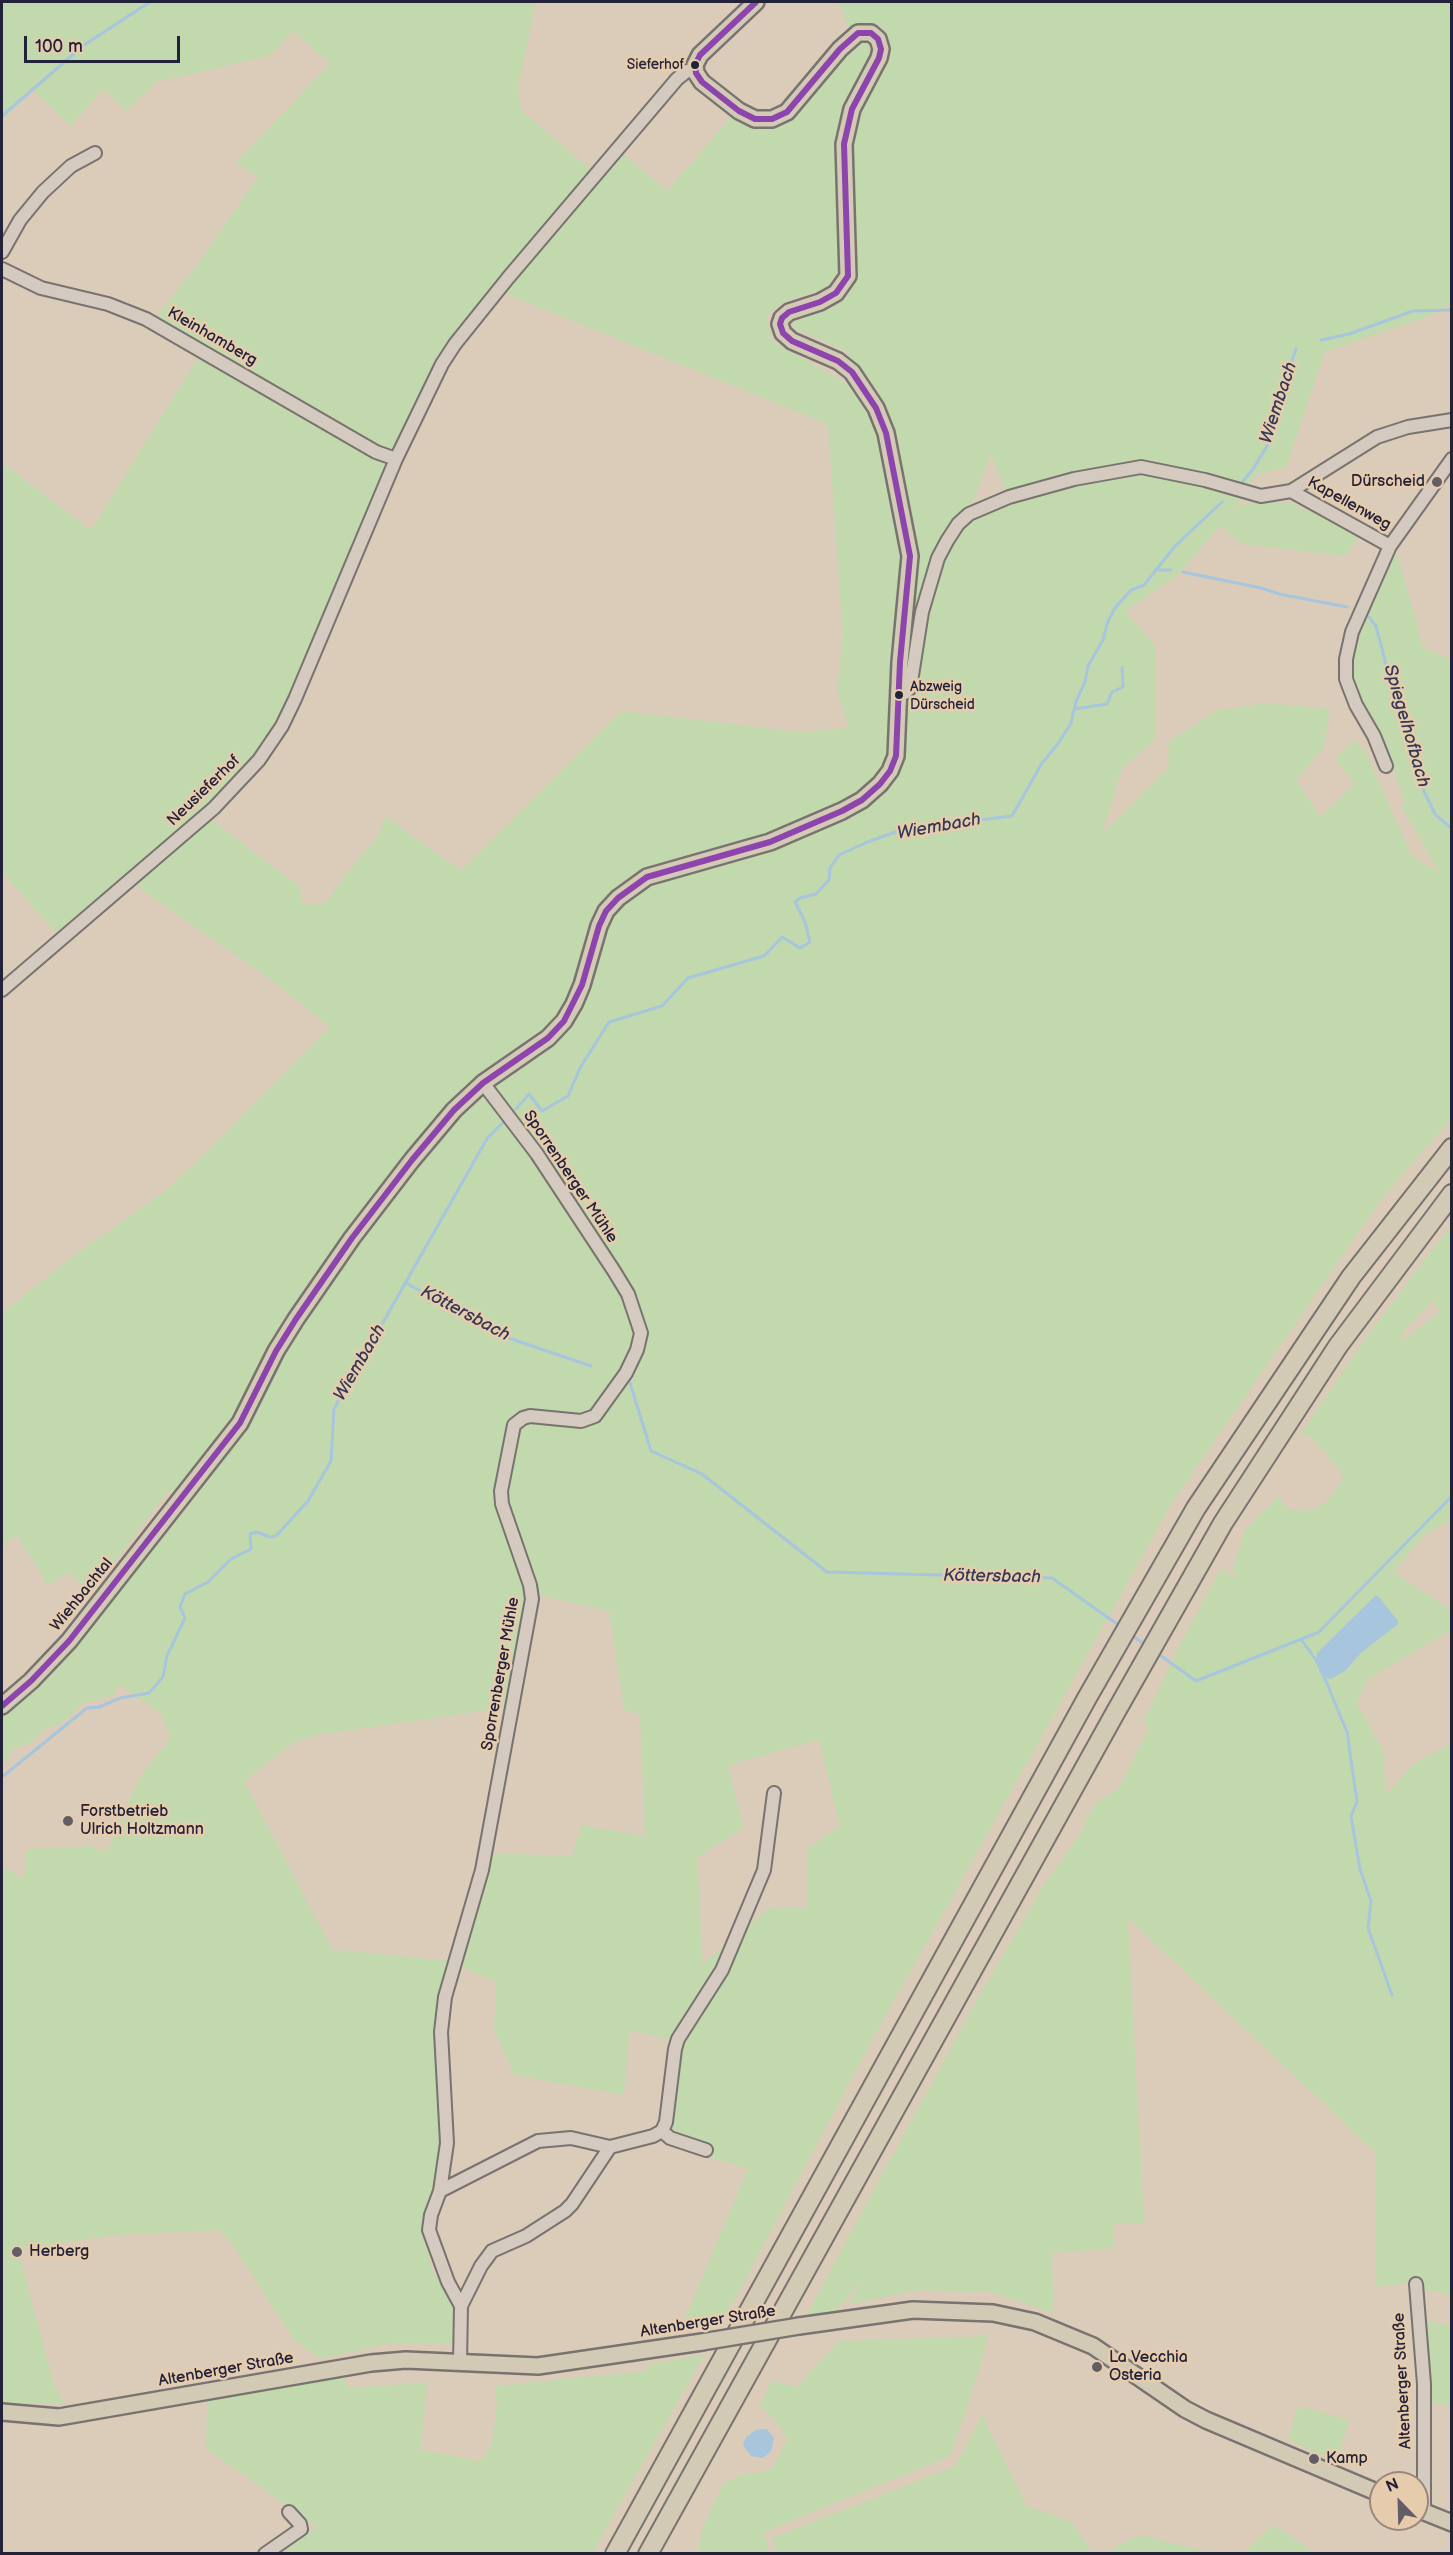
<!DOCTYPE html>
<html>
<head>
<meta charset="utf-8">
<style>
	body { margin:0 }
	#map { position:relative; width:1453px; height:2555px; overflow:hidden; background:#daccb9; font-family:"Balsamiq Sans",sans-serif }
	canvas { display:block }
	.frame { position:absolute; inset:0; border:3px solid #22223b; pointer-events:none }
	.north { position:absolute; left:1369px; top:2471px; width:60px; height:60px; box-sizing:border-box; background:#e6ccad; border:2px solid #98887f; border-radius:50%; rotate:337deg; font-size:16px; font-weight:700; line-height:24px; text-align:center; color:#22223b }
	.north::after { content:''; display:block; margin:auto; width:21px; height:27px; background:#625e67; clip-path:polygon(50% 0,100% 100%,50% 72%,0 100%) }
	.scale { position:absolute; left:24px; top:36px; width:156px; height:27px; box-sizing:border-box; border:3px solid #22223b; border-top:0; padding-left:8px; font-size:18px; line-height:21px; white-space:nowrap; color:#22223b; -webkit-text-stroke:4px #e6ccad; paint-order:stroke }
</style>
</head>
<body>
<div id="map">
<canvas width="1453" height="2555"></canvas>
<div class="frame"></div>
<div class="north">N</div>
<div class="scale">100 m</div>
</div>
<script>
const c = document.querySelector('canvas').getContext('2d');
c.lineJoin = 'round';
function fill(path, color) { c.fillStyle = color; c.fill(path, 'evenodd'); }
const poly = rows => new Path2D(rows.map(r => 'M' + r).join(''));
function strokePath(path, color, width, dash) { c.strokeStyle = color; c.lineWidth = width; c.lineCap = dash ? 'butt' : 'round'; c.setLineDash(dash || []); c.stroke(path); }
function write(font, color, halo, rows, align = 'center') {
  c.font = font + ' "Balsamiq Sans",sans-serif'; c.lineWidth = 5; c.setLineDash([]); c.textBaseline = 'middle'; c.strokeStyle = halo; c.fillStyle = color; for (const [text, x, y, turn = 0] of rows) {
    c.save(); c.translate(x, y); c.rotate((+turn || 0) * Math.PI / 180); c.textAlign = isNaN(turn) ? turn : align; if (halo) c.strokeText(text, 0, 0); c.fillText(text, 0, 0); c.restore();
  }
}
const green = poly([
	[2,2,536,2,518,88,521,110,594,172,453,341,401,440,393,450,378,449,155,319,200,261,258,177,236,163,330,63,293,31,270,56,156,82,126,111,103,89,71,126,33,90,2,121],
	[834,2,1451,2,1451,303,1432,315,1325,352,1286,467,1257,474,1235,508,1258,500,1293,504,1361,534,1345,556,1242,544,1220,525,1179,574,1125,611,1155,645,1156,739,1122,768,1102,835,1168,768,1169,741,1218,710,1268,703,1330,709,1324,747,1296,780,1320,817,1355,784,1335,759,1354,740,1367,755,1411,855,1440,873,1401,806,1405,803,1392,764,1380,734,1361,704,1351,679,1351,659,1356,633,1392,552,1398,556,1423,647,1451,660,1451,1119,1382,1198,1173,1501,871,2042,721,2325,680,2330,748,2169,671,2145,680,2042,629,2030,624,2095,514,2075,494,2029,496,1982,456,1964,488,1853,572,1856,582,1825,645,1836,640,1714,624,1710,609,1611,538,1595,506,1499,511,1422,496,1501,529,1595,509,1707,317,1735,294,1742,244,1781,333,1951,344,1950,449,1961,441,1991,443,2109,436,2180,426,2233,431,2268,453,2303,451,2343,390,2343,320,2359,294,2339,230,2241,219,2230,114,2235,18,2250,55,2388,64,2404,2,2403,2,1866,24,1879,27,1849,85,1847,90,1844,96,1849,107,1851,140,1777,171,1737,161,1713,119,1685,114,1695,82,1703,63,1722,43,1730,35,1740,13,1749,2,1768,2,1716,35,1691,189,1506,169,1489,90,1594,69,1572,48,1585,17,1535,2,1546,2,1313,67,1261,162,1193,201,1158,330,1027,282,988,134,884,210,819,300,887,301,901,310,905,320,904,328,901,339,883,379,834,385,816,461,870,622,711,799,732,849,728,837,690,843,636,828,424,503,293,623,154,667,191,732,116,753,126,783,124,853,45,841,7],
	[834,285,822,309,792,322,795,329,847,351,862,393,773,341,766,315,785,302],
	[991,454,1009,499,1074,471,1111,477,984,512,966,522,953,537,944,530,973,502],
	[819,1740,840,1826,807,1849,808,1907,771,1907,703,1964,697,1858,743,1828,728,1765],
	[200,354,385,464,347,572,295,699,256,759,212,807,56,933,2,872,2,463,91,530],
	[1451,1225,1451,1520,1427,1533,1393,1572,1451,1610,1451,1630,1368,1679,1357,1702,1383,1751,1386,1794,1413,1765,1451,1743,1451,2295,1410,2287,1410,2283,1375,2287,1375,2152,1128,1918,1144,2223,1114,2224,1114,2248,1052,2253,1054,2314,993,2292,920,2290,849,2304,861,2280,837,2310,806,2316,971,2011,1042,1888,1086,1826,1086,1819,1096,1803,1118,1789,1149,1727,1143,1723,1179,1647,1221,1568,1238,1580,1233,1568,1246,1528,1279,1496,1286,1508,1308,1511,1327,1502,1343,1479,1341,1471,1312,1438,1301,1433,1366,1338],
	[1437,1297,1435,1306,1441,1311,1401,1342,1406,1328],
	[1379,1597,1387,1634,1361,1653,1346,1670],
	[1423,2320,1451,2325,1451,2407,1426,2400],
	[988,2336,978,2374,950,2456,764,2532,769,2553,699,2553,699,2537,723,2483,742,2475,767,2471,774,2464,788,2439,775,2419,760,2406,771,2381,797,2387,839,2341],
	[704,2355,592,2553,274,2553,317,2527,206,2448,207,2400,345,2377,347,2388,428,2382,420,2450,481,2461,491,2445,495,2422,497,2403,494,2386,648,2371,650,2364],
	[1305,2407,1349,2420,1337,2461,1292,2442,1289,2436,1296,2410],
	[982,2414,1026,2506,1072,2522,1092,2553,776,2553,772,2538,956,2466],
	[1273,2525,1309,2548,1312,2553,1243,2553],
	[1140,2535,1189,2547,1212,2553,1113,2553,1113,2547]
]);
const water = poly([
	[1375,1596,1378,1596,1398,1621,1398,1624,1361,1653,1346,1670,1331,1679,1327,1678,1320,1673,1316,1662,1317,1653],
	[767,2429,774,2438,771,2451,763,2458,751,2456,743,2445,746,2437,756,2430]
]);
const stream = poly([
	[2,116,84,45,150,2],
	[1321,340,1349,334,1413,311,1452,310],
	[1240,485,1253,469,1270,441,1279,400,1296,349],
	[1155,570,1171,570],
	[1183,572,1261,588,1279,594,1347,607],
	[1369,617,1376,626,1389,676,1405,718,1417,777,1435,814,1452,829],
	[1075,709,1107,704,1112,692,1123,687,1122,667],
	[516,1109,529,1094,542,1111,568,1096,580,1068,609,1022,662,1006,688,978,764,956,782,937,800,948,810,942,805,922,795,902,800,898,816,894,829,880,830,868,839,855,870,841,904,829,1012,816,1042,763,1058,744,1071,723,1076,701,1085,682,1088,666,1103,640,1108,621,1115,608,1131,590,1144,585,1176,545,1222,502],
	[408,1284,497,1334,591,1366],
	[630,1383,651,1451,702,1474,827,1572,1052,1578,1120,1626],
	[1130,1634,1147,1646],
	[1301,1639,1318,1663],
	[1157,1653,1196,1681,1319,1632,1452,1496],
	[1323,1674,1347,1732,1357,1802,1351,1816,1360,1869,1371,1901,1368,1928,1392,1995],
	[2,1777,87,1708,99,1707,120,1698,149,1693,163,1677,167,1656,185,1618,180,1607,185,1594,208,1582,231,1559,251,1549,250,1534,257,1532,270,1537,276,1536,308,1501,331,1461,334,1409,488,1137,504,1122]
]);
const minor = poly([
	[2,252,20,220,43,192,71,166,95,153],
	[2,269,41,288,108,304,146,319,376,452,396,459],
	[1291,491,1390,546,1452,459],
	[899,694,905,693,910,688,922,612,938,558,947,541,958,524,969,514,1009,497,1074,479,1141,467,1205,480,1261,496,1291,491,1377,437,1408,427,1452,420],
	[1386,766,1374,736,1356,705,1346,679,1346,659,1352,632,1390,546],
	[2,990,214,808,259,760,282,726,295,699,396,459,442,364,455,344,508,278,677,79,687,71,695,69],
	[662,2131,670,2138,706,2150],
	[440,2191,538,2141,571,2138,610,2147,653,2136,662,2131,666,2122,675,2049,678,2039,722,1970,764,1870,774,1793],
	[1416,2284,1424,2384,1424,2512],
	[461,2306,481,2266,492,2251,526,2236,565,2211,572,2204,610,2147],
	[460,2363,461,2306,448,2282,429,2230,431,2215,440,2191,447,2143,441,2032,445,1997,482,1870,532,1599,530,1585,502,1504,501,1491,514,1425,523,1418,530,1416,581,1421,595,1416,626,1373,637,1350,641,1333,628,1294,614,1271,537,1154,483,1083],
	[265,2554,301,2529,300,2524,289,2512]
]);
const major = poly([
	[2,1706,31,1681,69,1641,240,1423,276,1351,296,1319,352,1238,412,1160,454,1110,483,1083,548,1038,564,1021,574,1004,582,985,599,926,606,911,618,898,647,877,770,842,842,811,862,800,880,784,890,771,896,756,900,662,910,556,886,433,876,408,852,372,838,361,792,341,783,333,780,324,782,318,789,312,820,302,836,293,848,276,844,144,852,109,879,58,881,49,878,39,871,33,858,33,840,49,787,112,772,119,755,119,739,111,702,82,696,73,695,65,700,55,756,2],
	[799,2326,913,2310,993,2313,1035,2322,1093,2346,1185,2409,1206,2420,1381,2494],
	[2,2412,59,2417,371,2363,406,2360,538,2366,702,2342],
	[1417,2509,1452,2523]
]);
const highway = poly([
	[615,2554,1087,1698,1196,1508,1351,1277,1452,1148],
	[648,2554,1114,1715,1223,1523,1338,1346,1452,1194]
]);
const majorBridge = poly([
	[702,2342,799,2326]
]);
const bus1 = poly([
	[2,1706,31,1681,69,1641,240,1423,276,1351,296,1319,352,1238,412,1160,454,1110,483,1083,548,1038,564,1021,582,985,599,926,606,911,618,898,647,877,770,842,842,811,862,800,880,784,890,771,896,756,900,662,910,556,886,433,876,408,852,372,838,361,792,341,783,333,780,324,782,318,789,312,820,302,836,293,848,276,844,144,852,109,879,58,881,49,878,39,871,33,858,33,840,49,787,112,772,119,755,119,739,111,702,82,696,73,695,65,700,55,756,2]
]);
const markers = [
	[695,65,5,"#22223b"],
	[1437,482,6,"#625e67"],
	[899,695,5,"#22223b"],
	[68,1821,6,"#625e67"],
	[17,2252,6,"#625e67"],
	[1097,2367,6,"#625e67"],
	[1314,2459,6,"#625e67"]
];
const busNames = [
	["Sieferhof",684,65],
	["Abzweig",910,687,"left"],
	["Dürscheid",910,705,"left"]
];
const streetNames = [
	["Kleinhamberg",212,337,30],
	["Kapellenweg",1349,504,29],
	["Neusieferhof",204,791,-44],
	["Sporrenberger Mühle",570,1177,56],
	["Wiehbachtal",82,1595,-51],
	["Sporrenberger Mühle",501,1674,-80],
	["Altenberger Straße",708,2322,-9],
	["Altenberger Straße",226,2370,-10],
	["Altenberger Straße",1403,2381,-93]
];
const poiNames = [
	["Dürscheid",1425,482,"right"],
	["Forstbetrieb",80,1812],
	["Ulrich Holtzmann",80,1830],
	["Herberg",29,2252],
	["La Vecchia",1109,2358],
	["Osteria",1109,2376],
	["Kamp",1326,2459]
];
const waterNames = [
	["Wiembach",1279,403,-72],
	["Spiegelhofbach",1406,726,74],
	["Wiembach",939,827,-10],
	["Köttersbach",465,1314,28],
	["Wiembach",360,1363,-60],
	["Köttersbach",992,1577,1]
];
fill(green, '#c2d8ad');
fill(water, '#a7c6de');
strokePath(stream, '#a7c6de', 3);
strokePath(minor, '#79736f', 16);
strokePath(major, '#79736f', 20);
strokePath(highway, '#79736f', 22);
strokePath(minor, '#d4cabf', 12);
strokePath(major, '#d3cab6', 15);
strokePath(highway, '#d3cab6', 18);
strokePath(majorBridge, '#79736f', 20, []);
strokePath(majorBridge, '#d3cab6', 15);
strokePath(bus1, '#8e44ad', 6);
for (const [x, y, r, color] of markers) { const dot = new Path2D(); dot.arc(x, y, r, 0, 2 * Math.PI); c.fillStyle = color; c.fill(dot); strokePath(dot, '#e6ccad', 2); }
write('14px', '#22223b', '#e6ccad', busNames, 'right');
write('16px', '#22223b', '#e6ccad', streetNames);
write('16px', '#22223b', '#e6ccad', poiNames, 'left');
write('italic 18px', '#333a56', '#e6ccad', waterNames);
</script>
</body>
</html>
